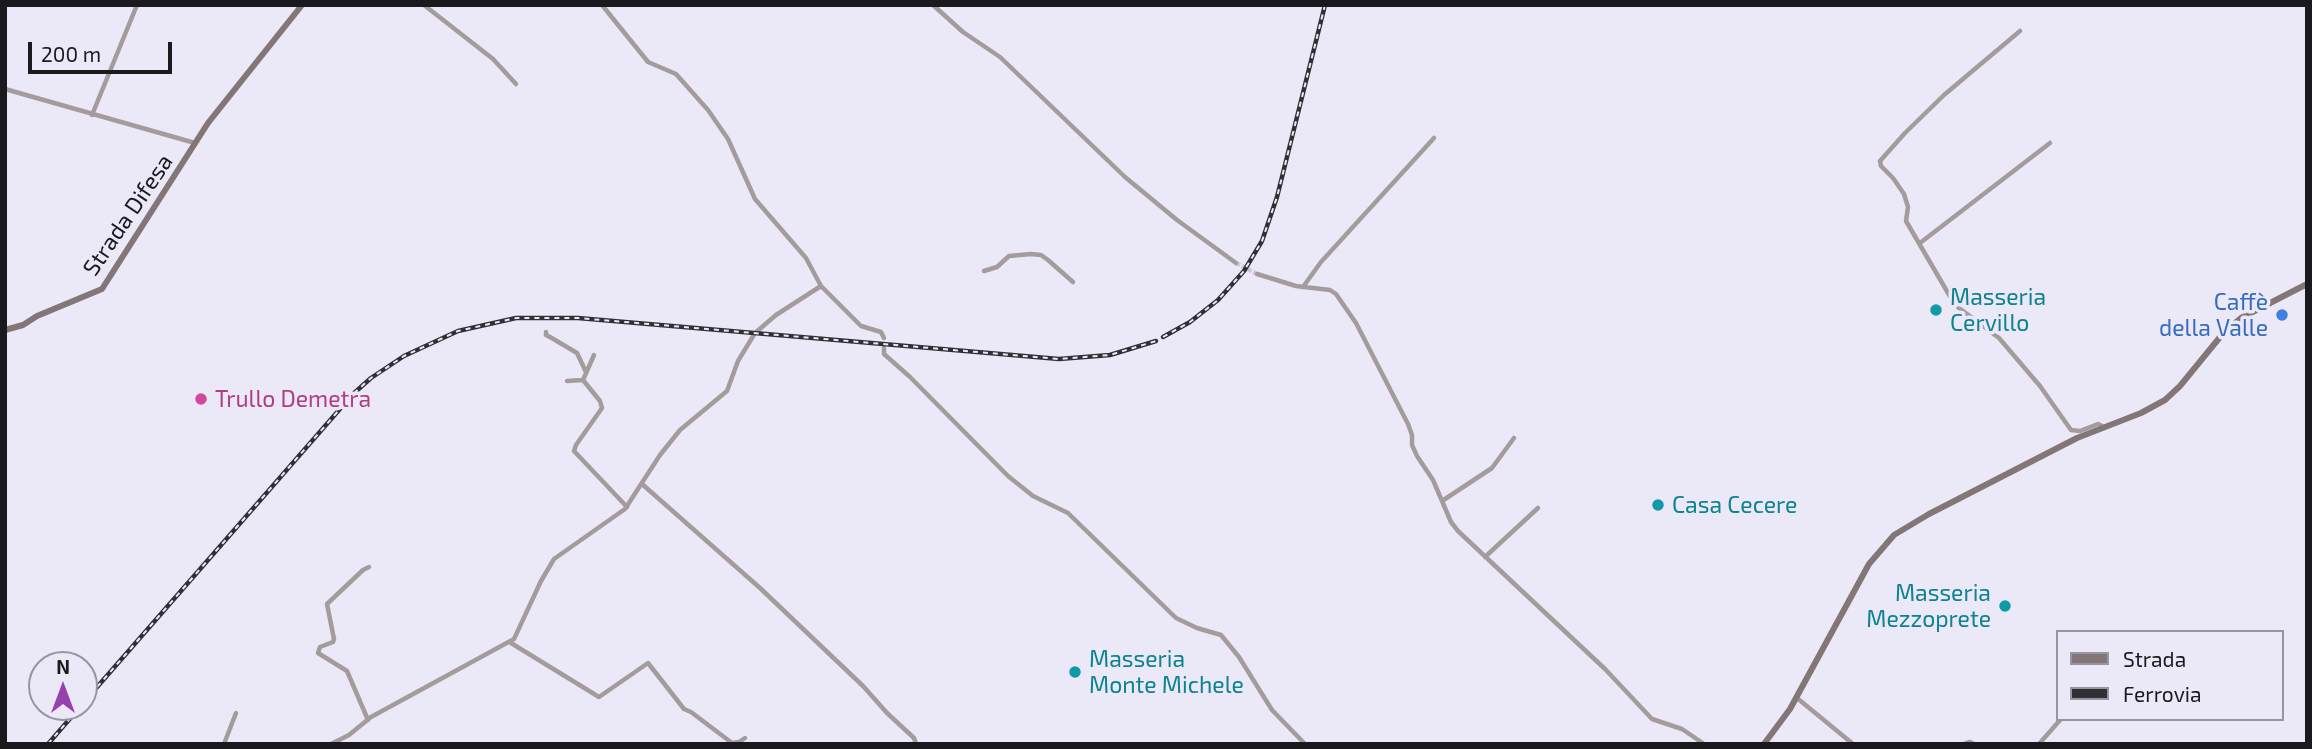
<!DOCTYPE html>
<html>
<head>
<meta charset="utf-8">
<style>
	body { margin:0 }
	#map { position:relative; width:2312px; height:749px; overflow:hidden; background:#ebe8f8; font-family:"Exo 2",sans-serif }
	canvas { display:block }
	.frame { position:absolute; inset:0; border:7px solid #1a191e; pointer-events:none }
	.legend { position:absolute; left:2056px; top:630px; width:228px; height:91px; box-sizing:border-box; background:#ebe8f8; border:2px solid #9795a1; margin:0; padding:9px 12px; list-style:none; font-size:21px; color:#1a191e }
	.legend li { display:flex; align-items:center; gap:14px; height:35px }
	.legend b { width:35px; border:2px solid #9795a1 }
	.north { position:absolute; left:28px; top:651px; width:70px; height:70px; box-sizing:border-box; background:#ebe8f8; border:2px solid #9795a1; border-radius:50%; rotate:0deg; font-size:19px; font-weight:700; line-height:28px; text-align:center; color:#1a191e }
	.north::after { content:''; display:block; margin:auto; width:24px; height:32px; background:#9741ae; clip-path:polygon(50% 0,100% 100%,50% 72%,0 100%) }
	.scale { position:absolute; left:28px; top:42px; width:144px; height:32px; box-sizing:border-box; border:4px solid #1a191e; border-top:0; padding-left:9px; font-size:21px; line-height:24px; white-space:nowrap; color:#1a191e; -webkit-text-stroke:5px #ebe8f8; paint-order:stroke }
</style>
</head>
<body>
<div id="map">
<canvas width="2312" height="749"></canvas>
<div class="frame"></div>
<ul class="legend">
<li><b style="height:9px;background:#827677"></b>Strada</li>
<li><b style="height:9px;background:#302f35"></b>Ferrovia</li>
</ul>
<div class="north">N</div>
<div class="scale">200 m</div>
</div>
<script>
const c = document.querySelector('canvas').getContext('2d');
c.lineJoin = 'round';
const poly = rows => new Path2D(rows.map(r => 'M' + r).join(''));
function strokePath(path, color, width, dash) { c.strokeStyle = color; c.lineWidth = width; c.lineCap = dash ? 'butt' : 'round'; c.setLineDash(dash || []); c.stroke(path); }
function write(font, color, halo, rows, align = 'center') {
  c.font = font + ' "Exo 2",sans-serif'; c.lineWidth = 7; c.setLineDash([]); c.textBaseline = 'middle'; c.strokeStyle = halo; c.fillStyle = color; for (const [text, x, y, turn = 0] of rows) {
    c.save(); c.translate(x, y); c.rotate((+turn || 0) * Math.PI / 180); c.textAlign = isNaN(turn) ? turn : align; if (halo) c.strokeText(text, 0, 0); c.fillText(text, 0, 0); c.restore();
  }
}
const streetTunnel = poly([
	[1236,263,1257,274]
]);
const street = poly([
	[424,5,493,59,516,84],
	[602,5,648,62,676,74,708,110,728,139,755,199,806,258,821,286,861,326,881,332,884,338],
	[933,5,963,32,1000,57,1125,177,1177,220,1236,263],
	[2020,31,1944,95,1905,133,1880,161,1881,166,1893,178,1904,194,1908,207,1906,221,1955,305,1999,338,2040,386,2071,430,2080,431,2098,424,2102,426],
	[5,89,195,143],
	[92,115,137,5],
	[1920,243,2050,143],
	[984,271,997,267,1009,256,1031,254,1041,255,1048,260,1073,282],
	[1257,274,1296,286,1330,290,1336,294,1356,323,1408,424,1412,435,1412,445,1417,456,1433,480,1451,522,1458,531,1605,669,1652,719,1682,729,1704,744],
	[1303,287,1321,262,1434,138],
	[546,332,546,335,550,337,577,353,586,372],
	[884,348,884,354,910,377,1008,476,1033,496,1068,513,1176,618,1197,628,1221,635,1239,657,1272,710,1305,744],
	[583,380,600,401,602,408,576,445,574,451,627,507],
	[567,381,583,380,594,355],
	[642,484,760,588,863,686,887,713,914,738,916,744],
	[1442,501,1492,468,1514,438],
	[1485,557,1538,508],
	[511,643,599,697,648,663,684,709,691,712,732,743,739,742,745,738],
	[1797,698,1853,744],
	[368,720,347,671,318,653,320,647,333,642,334,639,327,604,363,570,369,567],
	[224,744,236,713],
	[331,744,349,735,371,717,514,639,541,581,554,559,625,509,660,455,680,430,727,391,738,361,755,333,776,315,821,286],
	[1964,744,1970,742,1974,744],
	[2039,744,2061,719]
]);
const secondary = poly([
	[5,330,23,325,37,316,102,289,208,123,302,5],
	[1764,744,1790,709,1869,564,1894,535,1929,514,2077,438,2141,413,2165,400,2180,386,2225,331,2241,318,2307,284]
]);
const rail = poly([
	[1163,337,1190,322,1218,300,1244,271,1262,241,1277,197,1325,5],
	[84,702,353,394,371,378,404,356,458,331,516,318,578,318,1059,359,1110,355,1156,341],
	[48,744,80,707]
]);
const markers = [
	[1936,310,7,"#0f9aa8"],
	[2282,315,7,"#3f7fe0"],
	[201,399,7,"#d1479c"],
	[1658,505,7,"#0f9aa8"],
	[2005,606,7,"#0f9aa8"],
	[1075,672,7,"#0f9aa8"]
];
const streetNames = [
	["Strada Difesa",128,215,-56]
];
const cultureNames = [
	["Masseria",1950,297],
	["Cervillo",1950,323],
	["Casa Cecere",1672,505],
	["Masseria",1991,593,"right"],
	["Mezzoprete",1991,619,"right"],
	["Masseria",1089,659],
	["Monte Michele",1089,685]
];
const shopNames = [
	["Caffè",2268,302],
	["della Valle",2268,328]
];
const hotelNames = [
	["Trullo Demetra",215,399]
];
strokePath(streetTunnel, '#ccc9d7', 4.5, [4.5, 2]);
strokePath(street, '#a49b9c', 4.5);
strokePath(secondary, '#827677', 6);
strokePath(rail, '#302f35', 4.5);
strokePath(rail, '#ebe8f8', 2, [5]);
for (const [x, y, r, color] of markers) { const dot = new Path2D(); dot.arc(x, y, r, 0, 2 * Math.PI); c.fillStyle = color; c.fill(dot); strokePath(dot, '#ebe8f8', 2.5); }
write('23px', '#1a191e', '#ebe8f8', streetNames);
write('23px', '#0d838f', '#ebe8f8', cultureNames, 'left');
write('23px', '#366cbe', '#ebe8f8', shopNames, 'right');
write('23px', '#b23c85', '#ebe8f8', hotelNames, 'left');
</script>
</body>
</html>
